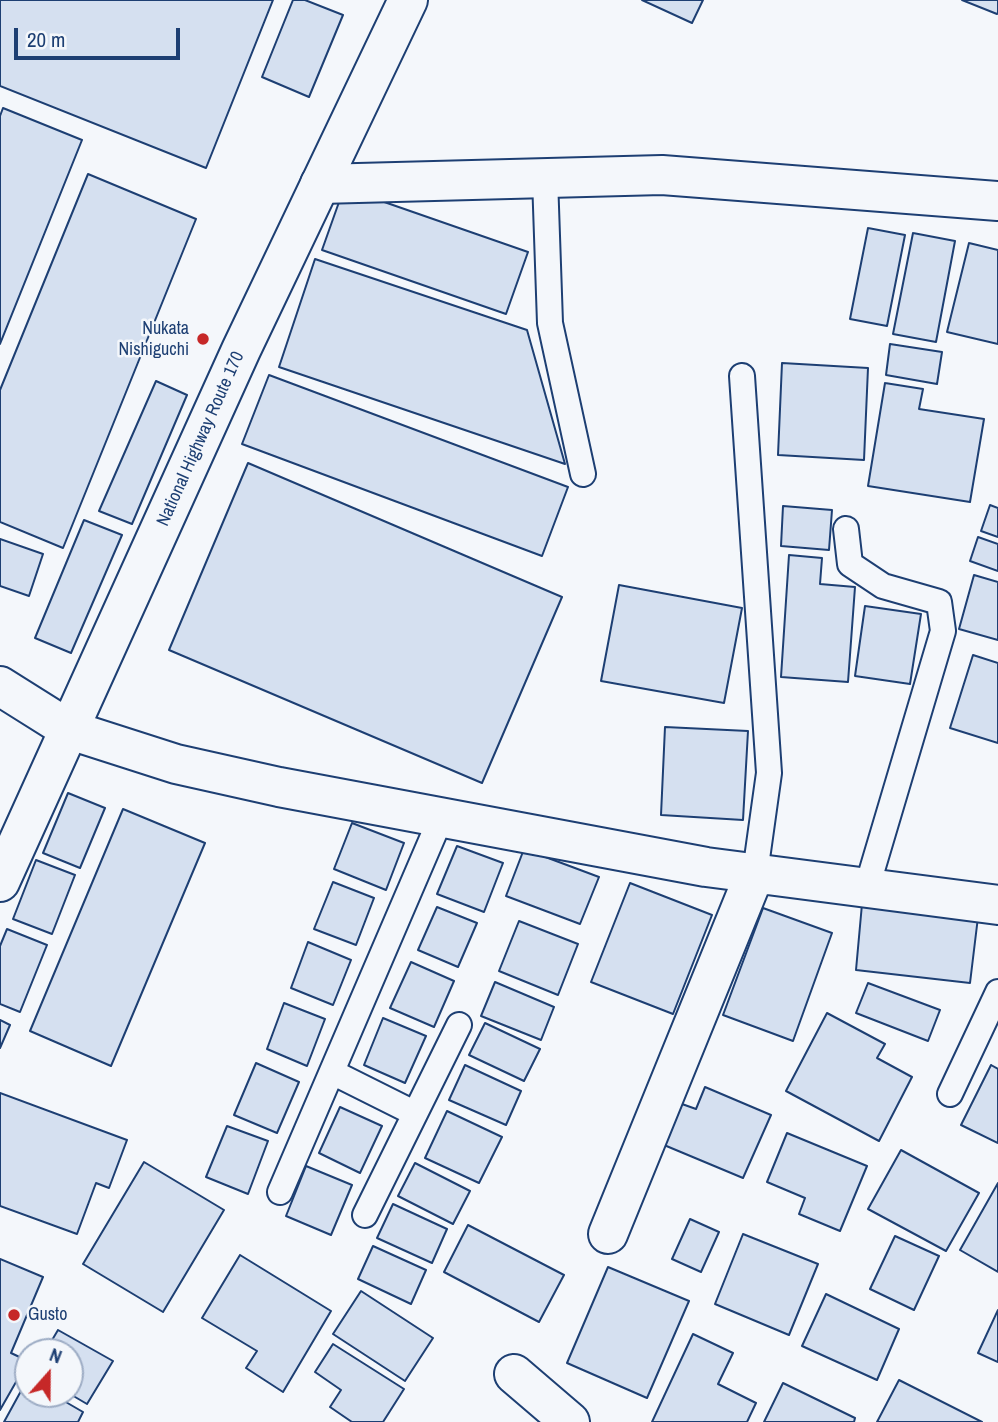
<!DOCTYPE html>
<html>
<head>
<meta charset="utf-8">
<style>
	body { margin:0 }
	#map { position:relative; width:998px; height:1422px; overflow:hidden; background:#f4f7fb; font-family:"Archivo Narrow",sans-serif }
	canvas { display:block }
	.north { position:absolute; left:14px; top:1338px; width:70px; height:70px; box-sizing:border-box; background:#f4f7fb; border:2px solid #9eadc5; border-radius:50%; rotate:21deg; font-size:19px; font-weight:700; line-height:28px; text-align:center; color:#1d3f73 }
	.north::after { content:''; display:block; margin:auto; width:24px; height:32px; background:#c62828; clip-path:polygon(50% 0,100% 100%,50% 72%,0 100%) }
	.scale { position:absolute; left:14px; top:28px; width:166px; height:32px; box-sizing:border-box; border:4px solid #1d3f73; border-top:0; padding-left:9px; font-size:21px; line-height:24px; white-space:nowrap; color:#1d3f73; -webkit-text-stroke:5px #f4f7fb; paint-order:stroke }
</style>
</head>
<body>
<div id="map">
<canvas width="998" height="1422"></canvas>
<div class="north">N</div>
<div class="scale">20 m</div>
</div>
<script>
const c = document.querySelector('canvas').getContext('2d');
c.lineJoin = 'round';
function fill(path, color) { c.fillStyle = color; c.fill(path, 'evenodd'); }
const poly = rows => new Path2D(rows.map(r => 'M' + r).join(''));
function strokePath(path, color, width, dash) { c.strokeStyle = color; c.lineWidth = width; c.lineCap = dash ? 'butt' : 'round'; c.setLineDash(dash || []); c.stroke(path); }
function write(font, color, halo, rows, align = 'center') {
  c.font = font + ' "Archivo Narrow",sans-serif'; c.lineWidth = 5; c.setLineDash([]); c.textBaseline = 'middle'; c.strokeStyle = halo; c.fillStyle = color; for (const [text, x, y, turn = 0] of rows) {
    c.save(); c.translate(x, y); c.rotate((+turn || 0) * Math.PI / 180); c.textAlign = isNaN(turn) ? turn : align; if (halo) c.strokeText(text, 0, 0); c.fillText(text, 0, 0); c.restore();
  }
}
const building = poly([
	[0,0,273,0,206,168,0,86,0,0],
	[293,0,305,0,343,15,309,97,262,77,293,0],
	[642,0,703,0,692,23,642,0],
	[962,0,998,0,998,13,997,14,962,0],
	[3,108,82,140,0,344,0,116,3,108],
	[88,174,196,219,63,548,0,522,0,390,88,174],
	[344,188,528,252,506,314,322,250,344,188],
	[868,228,905,235,887,326,850,319,868,228],
	[913,233,955,241,936,342,893,334,913,233],
	[969,243,998,250,998,344,947,332,969,243],
	[315,259,527,330,565,464,279,367,315,259],
	[890,344,942,352,937,384,886,375,890,344],
	[782,363,868,368,864,460,778,455,782,363],
	[269,375,568,487,542,556,242,444,269,375],
	[156,381,187,395,132,524,99,511,156,381],
	[885,383,923,389,919,409,984,419,970,502,868,486,885,383],
	[248,463,562,597,482,783,169,650,248,463],
	[990,505,998,508,998,537,981,531,990,505],
	[783,506,832,510,829,550,781,546,783,506],
	[84,520,122,535,71,653,35,638,84,520],
	[978,537,998,544,998,571,970,561,978,537],
	[0,539,43,554,29,596,0,586,0,539],
	[789,555,822,558,820,584,855,587,848,682,781,677,789,555],
	[974,575,998,582,998,640,959,629,974,575],
	[619,585,742,608,724,703,601,681,619,585],
	[865,606,921,614,910,684,855,676,865,606],
	[973,655,998,663,998,743,950,728,973,655],
	[665,727,748,731,743,820,661,815,665,727],
	[68,793,105,808,80,868,43,853,68,793],
	[123,809,205,843,111,1066,30,1031,123,809],
	[352,823,404,843,386,890,334,869,352,823],
	[457,846,503,863,484,912,437,894,457,846],
	[524,849,599,877,580,924,506,896,524,849],
	[36,860,75,875,52,934,13,919,36,860],
	[333,882,374,898,356,945,314,929,333,882],
	[630,883,712,915,673,1014,591,982,630,883],
	[862,904,978,917,970,983,856,970,862,904],
	[437,907,477,923,458,967,418,950,437,907],
	[763,908,832,933,793,1041,723,1015,763,908],
	[519,921,578,944,558,995,499,971,519,921],
	[7,929,47,945,20,1012,0,1004,0,946,7,929],
	[308,942,351,960,333,1005,291,988,308,942],
	[411,962,454,981,434,1027,390,1008,411,962],
	[495,982,554,1007,541,1040,481,1016,495,982],
	[868,983,940,1010,928,1041,856,1013,868,983],
	[284,1003,325,1019,307,1066,267,1049,284,1003],
	[827,1013,885,1044,877,1058,912,1077,879,1141,786,1091,827,1013],
	[383,1018,426,1036,405,1083,364,1065,383,1018],
	[0,1020,10,1025,0,1048,0,1020],
	[485,1023,540,1049,524,1081,469,1055,485,1023],
	[256,1063,299,1082,277,1133,234,1115,256,1063],
	[465,1065,521,1091,506,1125,449,1100,465,1065],
	[991,1065,998,1069,998,1143,961,1125,991,1065],
	[705,1087,771,1115,743,1178,664,1145,682,1104,696,1109,705,1087],
	[0,1093,127,1140,109,1188,96,1183,77,1234,0,1206,0,1093],
	[340,1107,382,1126,360,1173,319,1153,340,1107],
	[447,1111,502,1137,479,1183,425,1158,447,1111],
	[227,1126,268,1141,248,1194,206,1177,227,1126],
	[787,1133,867,1166,840,1231,799,1214,805,1198,767,1182,787,1133],
	[901,1150,979,1193,946,1251,868,1209,901,1150],
	[144,1162,224,1210,163,1312,83,1264,144,1162],
	[415,1163,470,1191,453,1224,398,1196,415,1163],
	[306,1166,352,1185,331,1235,286,1216,306,1166],
	[998,1183,998,1272,960,1250,998,1183],
	[393,1204,447,1229,432,1263,377,1238,393,1204],
	[690,1219,719,1232,701,1272,672,1259,690,1219],
	[468,1225,564,1275,539,1322,444,1272,468,1225],
	[743,1234,818,1264,789,1335,715,1304,743,1234],
	[895,1236,939,1256,914,1310,870,1289,895,1236],
	[373,1246,426,1270,411,1304,358,1279,373,1246],
	[240,1255,331,1311,283,1392,246,1368,257,1351,202,1318,240,1255],
	[0,1259,43,1277,11,1353,28,1361,0,1410,0,1259],
	[608,1267,689,1301,647,1398,567,1363,608,1267],
	[361,1291,433,1338,405,1381,333,1334,361,1291],
	[826,1294,899,1329,877,1380,802,1346,826,1294],
	[998,1310,998,1362,978,1353,998,1310],
	[58,1330,113,1361,87,1404,70,1394,70,1352,45,1352,58,1330],
	[693,1334,733,1353,718,1384,756,1403,747,1422,652,1422,693,1334],
	[333,1344,404,1389,383,1422,352,1422,330,1407,341,1390,315,1372,333,1344],
	[27,1380,28,1394,52,1394,83,1412,78,1422,4,1422,27,1380],
	[899,1380,982,1422,877,1422,899,1380],
	[783,1383,855,1418,854,1422,764,1422,783,1383]
]);
const service = poly([
	[545,178,550,323,583,474],
	[742,376,769,773,755,873],
	[846,529,850,564,883,586,939,602,943,631,867,887],
	[332,1072,414,1113],
	[950,1094,998,992],
	[280,1192,440,820],
	[365,1215,459,1025]
]);
const minor = poly([
	[320,184,662,175,998,201],
	[0,686,70,730,176,764,279,787,706,867,998,905],
	[608,1234,755,873],
	[514,1374,570,1422]
]);
const trunk = poly([
	[0,882,241,350,408,0]
]);
const markers = [
	[203,339,7,"#c62828"],
	[14,1315,7,"#c62828"]
];
const poiNames = [
	["Nukata",189,329],
	["Nishiguchi",189,350],
	["Gusto",28,1315,"left"]
];
const streetNames = [
	["National Highway Route 170",201,439,-66]
];
fill(building, '#d5e0f0');
strokePath(building, '#1d3f73', 2);
strokePath(service, '#1d3f73', 28);
strokePath(minor, '#1d3f73', 42);
strokePath(trunk, '#1d3f73', 42);
strokePath(service, '#f4f7fb', 24);
strokePath(minor, '#f4f7fb', 38);
strokePath(trunk, '#f4f7fb', 38);
for (const [x, y, r, color] of markers) { const dot = new Path2D(); dot.arc(x, y, r, 0, 2 * Math.PI); c.fillStyle = color; c.fill(dot); strokePath(dot, '#f4f7fb', 2.5); }
write('18px', '#1d3f73', '#f4f7fb', poiNames, 'right');
write('18px', '#1d3f73', '#f4f7fb', streetNames);
</script>
</body>
</html>
